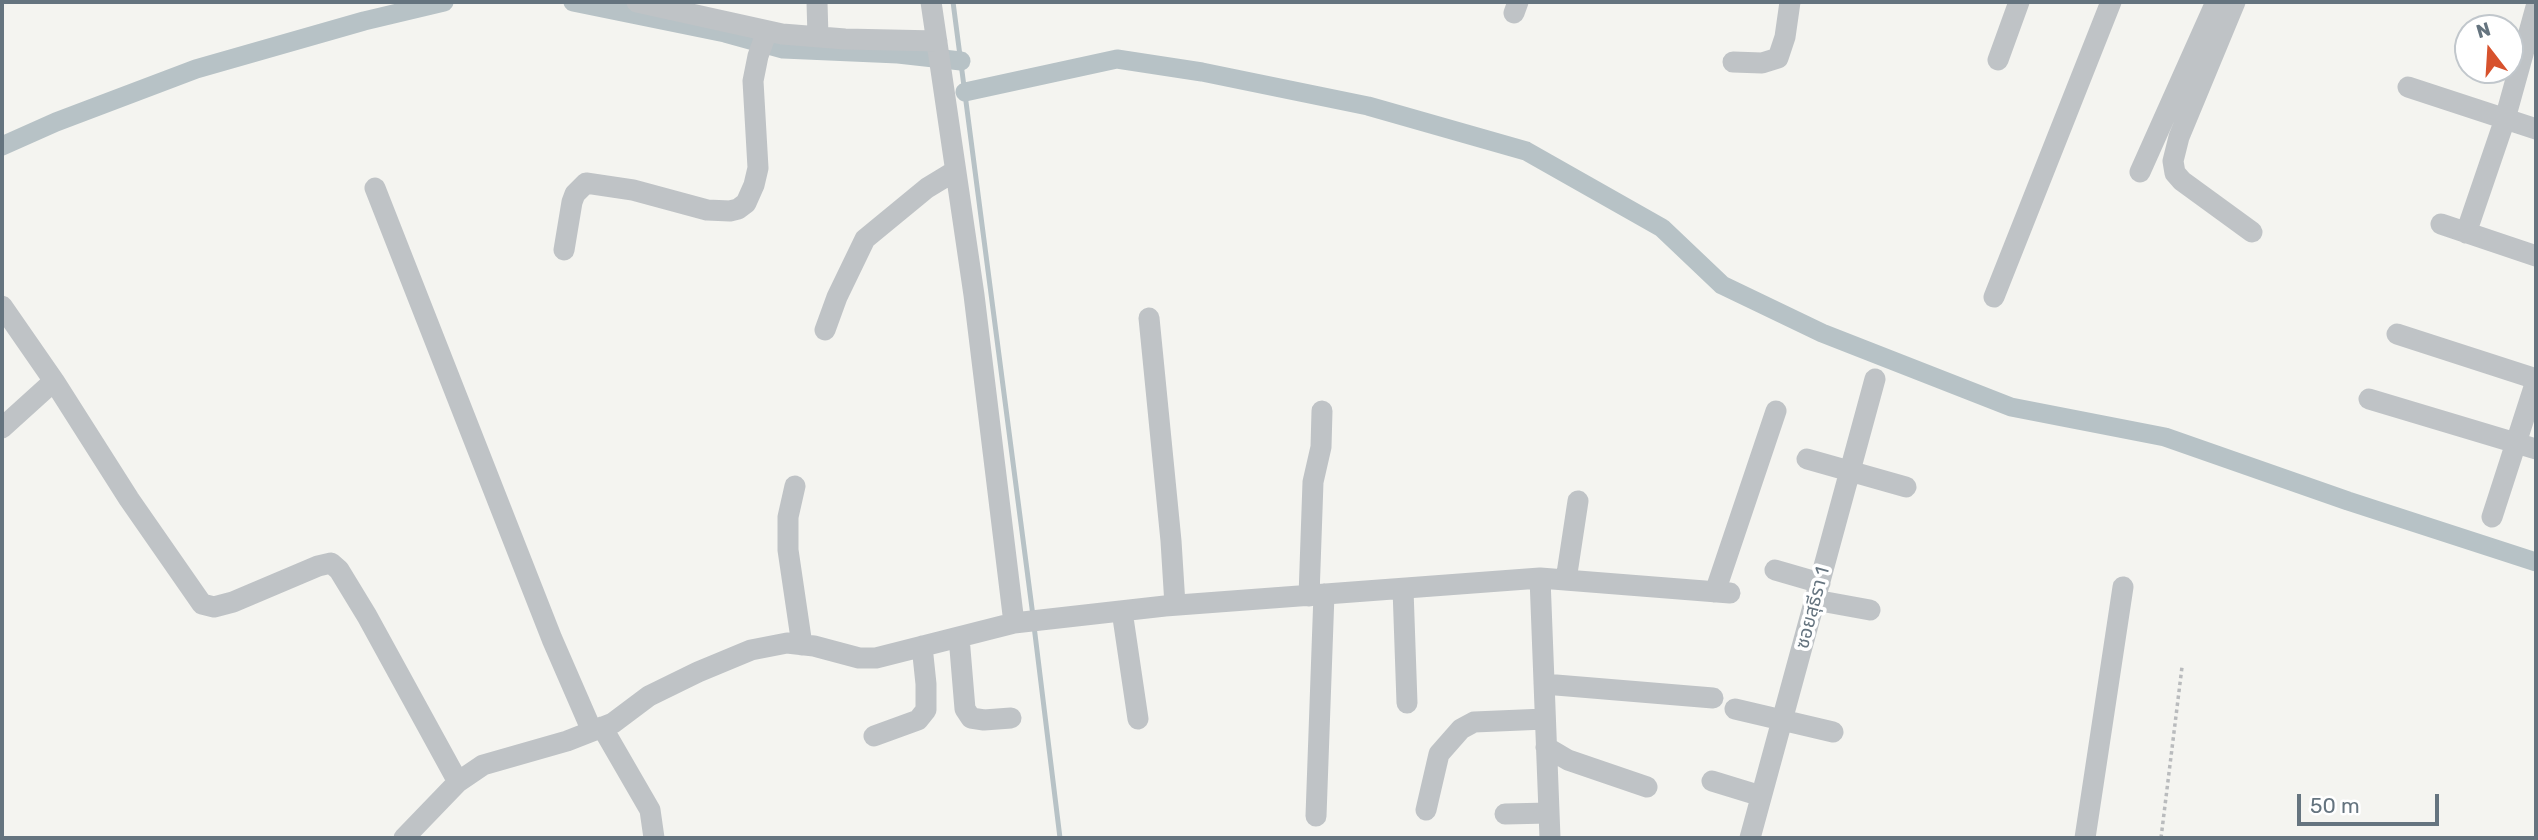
<!DOCTYPE html>
<html>
<head>
<meta charset="utf-8">
<style>
	body { margin:0 }
	#map { position:relative; width:2538px; height:840px; overflow:hidden; background:#f4f4f0; font-family:Rubik,sans-serif }
	canvas { display:block }
	.frame { position:absolute; inset:0; border:4px solid #65747f; pointer-events:none }
	.north { position:absolute; left:2454px; top:14px; width:70px; height:70px; box-sizing:border-box; background:#fff; border:2px solid #c1c7cc; border-radius:50%; rotate:343deg; font-size:19px; font-weight:700; line-height:28px; text-align:center; color:#65747f }
	.north::after { content:''; display:block; margin:auto; width:24px; height:32px; background:#d7522d; clip-path:polygon(50% 0,100% 100%,50% 72%,0 100%) }
	.scale { position:absolute; left:2297px; top:794px; width:142px; height:32px; box-sizing:border-box; border:4px solid #65747f; border-top:0; padding-left:9px; font-size:21px; line-height:24px; white-space:nowrap; color:#65747f; -webkit-text-stroke:5px #fff; paint-order:stroke }
</style>
</head>
<body>
<div id="map">
<canvas width="2538" height="840"></canvas>
<div class="frame"></div>
<div class="north">N</div>
<div class="scale">50 m</div>
</div>
<script>
const c = document.querySelector('canvas').getContext('2d');
c.lineJoin = 'round';
const poly = rows => new Path2D(rows.map(r => 'M' + r).join(''));
function strokePath(path, color, width, dash) { c.strokeStyle = color; c.lineWidth = width; c.lineCap = dash ? 'butt' : 'round'; c.setLineDash(dash || []); c.stroke(path); }
function write(font, color, halo, rows, align = 'center') {
  c.font = font + ' Rubik,"Noto Sans Thai",sans-serif'; c.lineWidth = 7; c.setLineDash([]); c.textBaseline = 'middle'; c.strokeStyle = halo; c.fillStyle = color; for (const [text, x, y, turn = 0] of rows) {
    c.save(); c.translate(x, y); c.rotate((+turn || 0) * Math.PI / 180); c.textAlign = isNaN(turn) ? turn : align; if (halo) c.strokeText(text, 0, 0); c.fillText(text, 0, 0); c.restore();
  }
}
const stream = poly([
	[953,2,1033,616],
	[1034,626,1060,838]
]);
const canal = poly([
	[573,2,725,33,783,49,898,54,961,61],
	[965,92,1117,59,1202,72,1368,106,1526,151,1662,228,1722,285,1822,333,2011,407,2165,437,2348,501,2536,562],
	[2,146,56,122,196,69,364,21,444,2]
]);
const path = poly([
	[2161,838,2182,667]
]);
const minor = poly([
	[637,2,782,34,845,39,937,41],
	[817,2,818,37],
	[931,2,974,295,1014,623],
	[2235,2,2179,137,2173,161,2175,173,2182,181,2252,232],
	[1514,13,1518,2],
	[1998,60,2019,2],
	[1733,62,1762,63,1778,58,1785,37,1790,2],
	[2408,87,2536,129],
	[2140,172,2216,2],
	[375,188,552,639,592,731],
	[2441,224,2536,256],
	[2466,233,2505,119,2536,7],
	[564,250,572,202,575,194,586,183,633,190,707,210,730,211,738,209,746,203,754,185,758,168,753,81,758,56,767,31],
	[1994,297,2111,2],
	[2,306,54,381,129,499,202,604,214,607,233,602,318,566,331,563,339,570,367,616,458,782],
	[1149,318,1171,541,1175,605],
	[825,330,837,297,865,239,927,188,955,171],
	[2397,334,2536,379],
	[2369,399,2536,449],
	[2,428,54,381],
	[1807,459,1906,487],
	[795,486,788,517,788,550,802,645],
	[2492,517,2536,381],
	[1775,570,1820,583],
	[1540,578,1550,838],
	[1566,580,1578,501],
	[1403,589,1407,703],
	[1715,592,1776,411],
	[1309,596,1313,482,1321,447,1322,411],
	[1815,600,1870,610],
	[1122,611,1138,719],
	[959,637,965,709,971,718,984,720,1011,718],
	[1544,684,1713,698],
	[1735,709,1833,732],
	[602,727,650,810,654,838],
	[874,736,918,720,926,710,926,684,922,646],
	[1546,747,1568,760,1647,787],
	[1712,781,1761,796],
	[1426,810,1439,754,1461,729,1474,722,1545,719],
	[1505,814,1549,813],
	[1316,816,1324,594],
	[404,838,458,782,483,765,567,741,613,723,649,696,698,672,751,650,787,643,814,646,859,658,876,658,1014,623,1165,606,1540,578,1730,593],
	[1750,838,1875,379],
	[2085,838,2123,587]
]);
const streetNames = [
	["ซอยสุธีรา 1",1813,608,-75]
];
strokePath(stream, '#b7c2c6', 5);
strokePath(canal, '#b7c2c6', 19);
strokePath(path, '#b9bbbd', 3.5, [3.5, 3.5]);
strokePath(minor, '#bfc3c6', 21);
write('19px', '#65747f', '#fff', streetNames);
</script>
</body>
</html>
